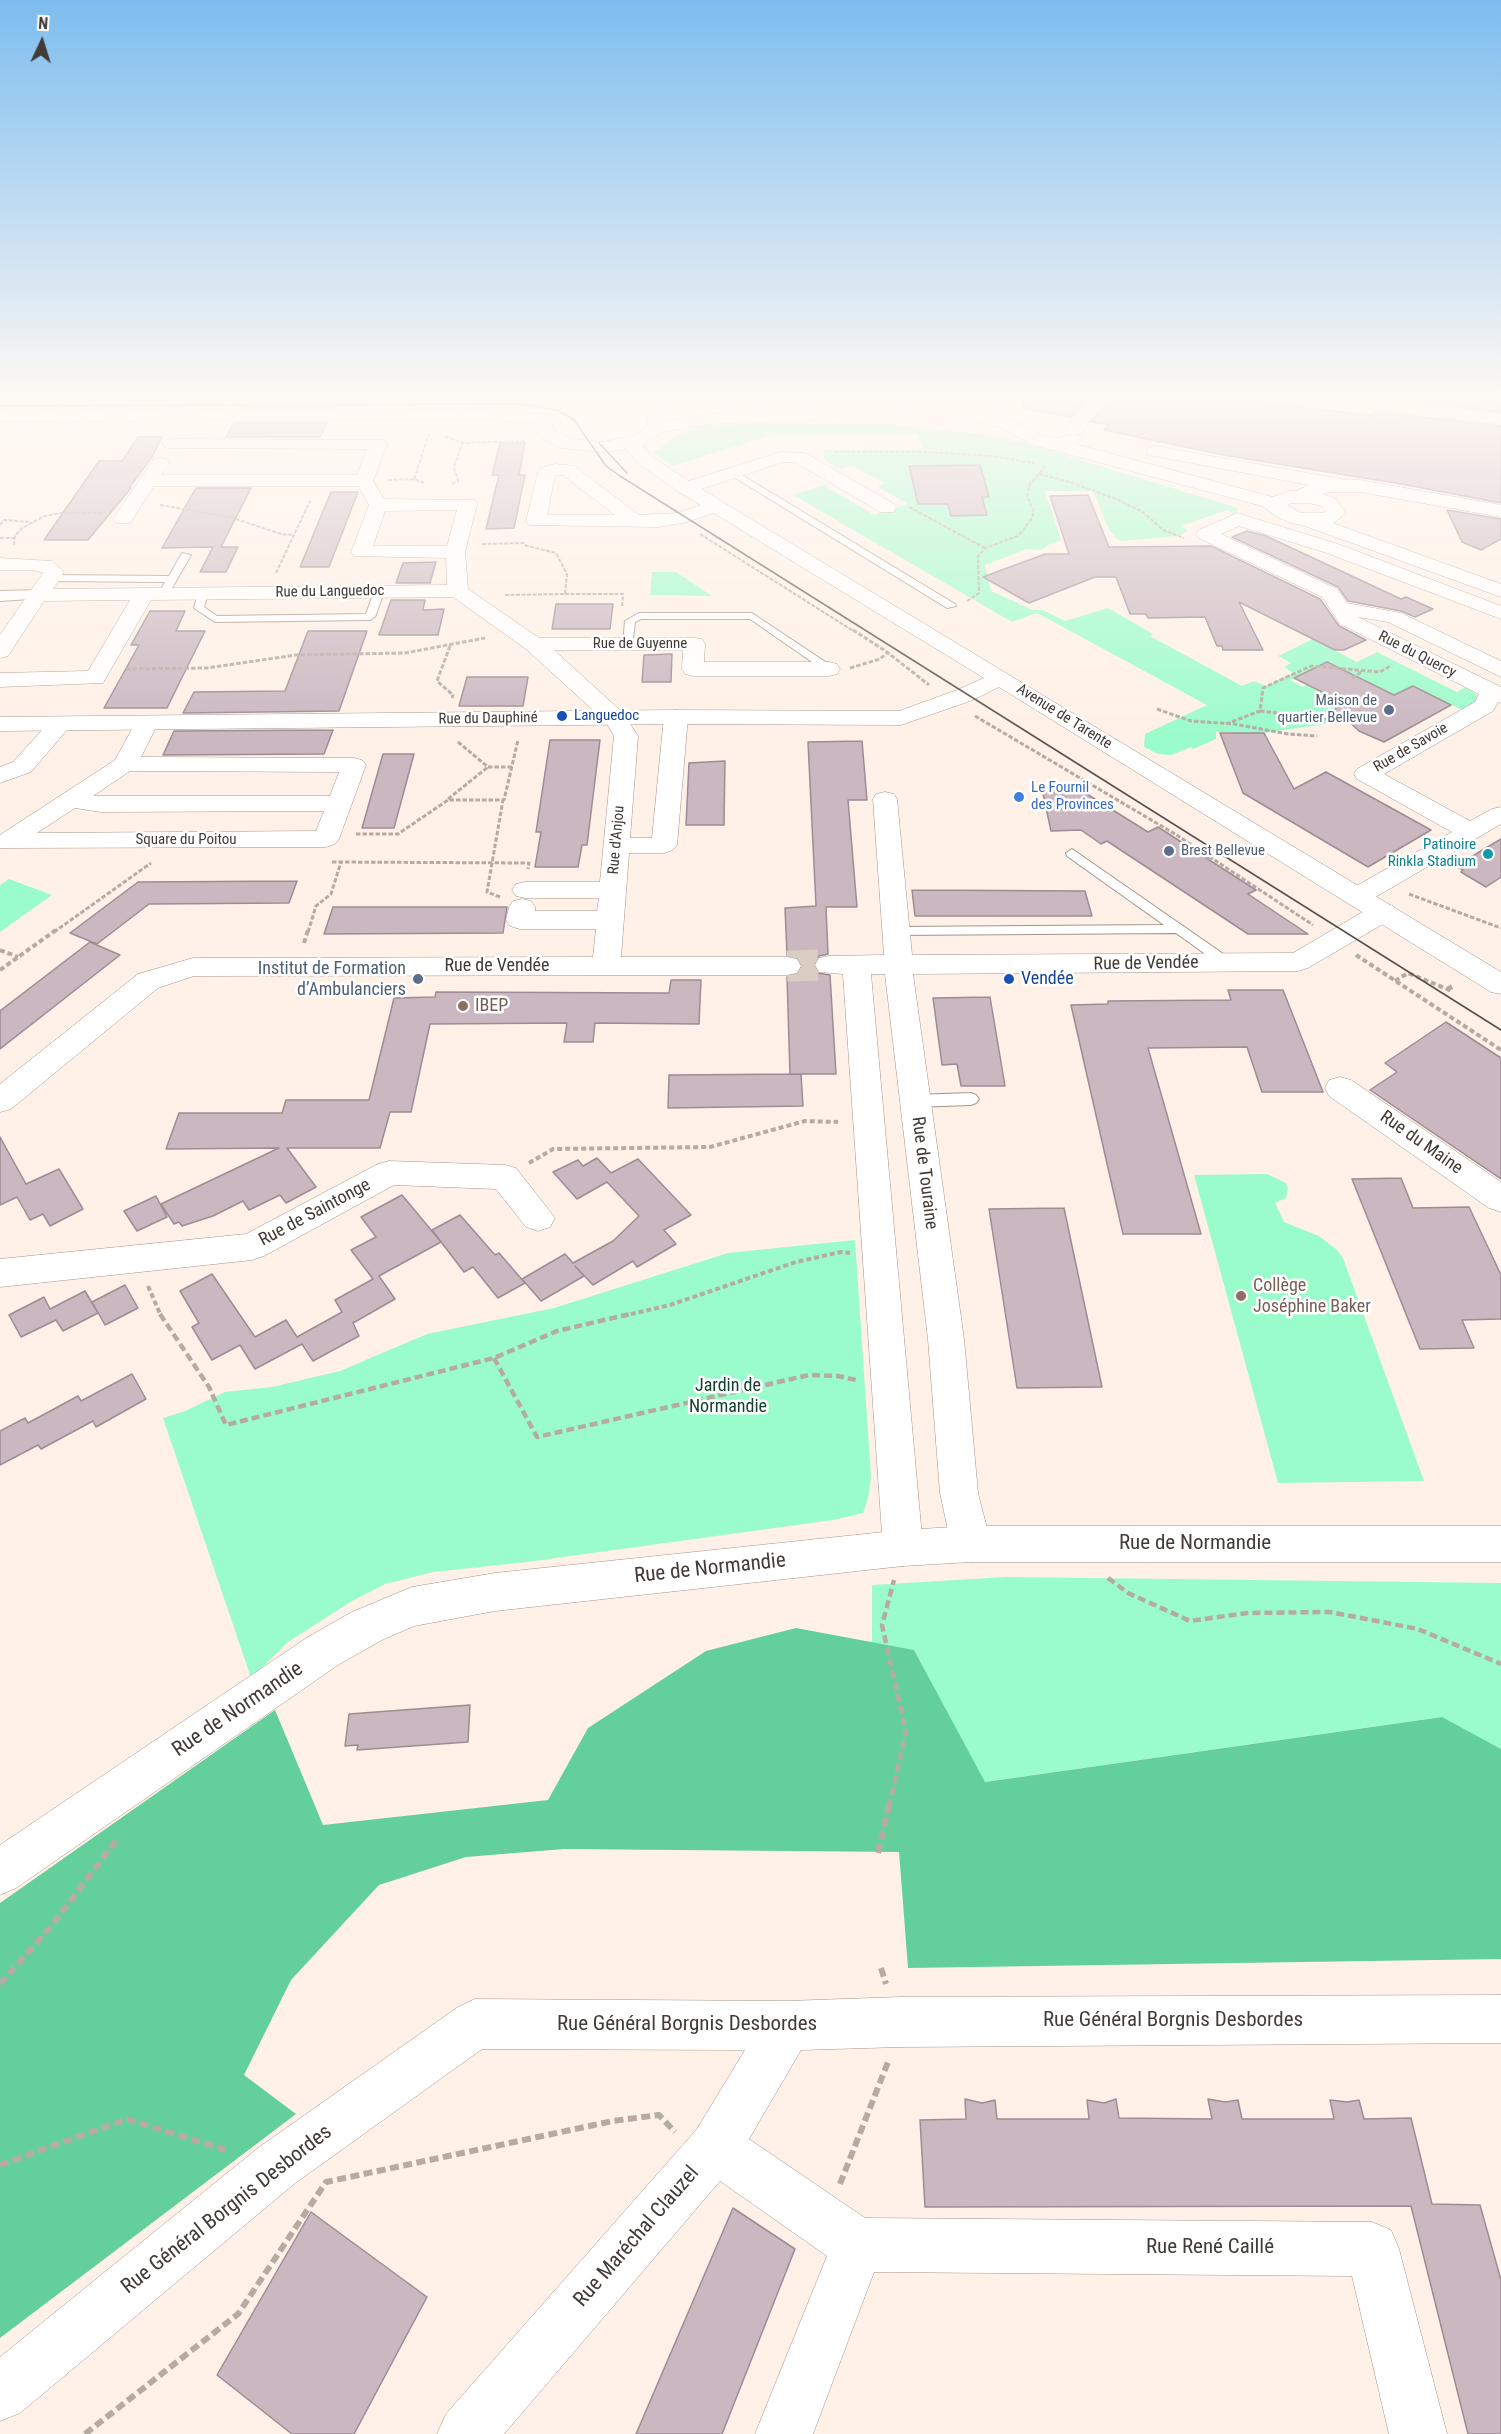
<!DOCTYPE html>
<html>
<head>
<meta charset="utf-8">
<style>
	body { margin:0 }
	#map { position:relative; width:1501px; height:2434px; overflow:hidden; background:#fff1e7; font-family:"Roboto Condensed",sans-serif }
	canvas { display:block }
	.north { position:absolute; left:12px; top:12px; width:60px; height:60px; -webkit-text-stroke:4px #fff; paint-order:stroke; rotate:4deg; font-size:16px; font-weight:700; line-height:24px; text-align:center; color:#423b37 }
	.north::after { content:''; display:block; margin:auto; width:21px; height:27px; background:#423b37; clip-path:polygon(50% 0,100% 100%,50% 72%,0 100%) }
</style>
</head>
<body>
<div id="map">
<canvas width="1501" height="2434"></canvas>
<div class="north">N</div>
</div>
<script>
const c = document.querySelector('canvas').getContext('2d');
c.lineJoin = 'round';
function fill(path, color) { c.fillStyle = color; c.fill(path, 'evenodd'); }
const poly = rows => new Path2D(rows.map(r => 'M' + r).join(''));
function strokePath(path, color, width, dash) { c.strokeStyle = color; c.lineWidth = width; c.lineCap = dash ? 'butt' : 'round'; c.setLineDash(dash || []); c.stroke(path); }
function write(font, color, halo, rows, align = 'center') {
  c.font = font + ' "Roboto Condensed",sans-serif'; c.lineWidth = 5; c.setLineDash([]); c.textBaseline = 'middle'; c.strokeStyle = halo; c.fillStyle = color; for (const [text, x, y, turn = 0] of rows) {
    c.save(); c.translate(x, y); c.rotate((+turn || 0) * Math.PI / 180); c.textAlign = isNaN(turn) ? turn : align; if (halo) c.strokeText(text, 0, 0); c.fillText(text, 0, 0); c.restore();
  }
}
const green = poly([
	[766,423,887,424,981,434,1028,444,1238,508,1235,514,1227,510,1181,526,1188,531,1178,536,1122,541,1117,539,1109,530,1093,491,1045,491,1061,540,1048,545,1042,550,1027,549,985,565,991,591,1033,610,1043,610,1065,621,1108,608,1153,634,1150,636,1242,686,1254,681,1266,686,1293,673,1284,667,1291,663,1278,656,1313,639,1357,662,1377,652,1457,692,1466,687,1478,696,1477,702,1462,710,1413,686,1403,691,1405,701,1367,682,1356,687,1321,677,1309,670,1290,680,1303,687,1307,684,1338,700,1334,717,1338,722,1264,733,1216,732,1216,739,1193,749,1191,747,1171,755,1158,754,1144,747,1145,734,1207,705,1037,613,1012,622,793,495,824,485,874,515,908,504,878,487,885,483,851,466,840,469,825,461,823,450,920,449,922,448,918,434,772,435,673,466,653,453,679,434,698,426],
	[652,572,676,572,712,596,650,595],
	[9,879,52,895,0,932,0,885],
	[1267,1174,1286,1183,1288,1188,1286,1198,1275,1203,1284,1222,1319,1236,1337,1250,1343,1258,1424,1481,1278,1483,1194,1175],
	[855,1240,871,1477,868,1498,863,1513,833,1520,527,1562,433,1572,385,1584,352,1601,288,1642,251,1678,163,1418,185,1411,225,1392,272,1387,340,1371,427,1334,554,1308,728,1253],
	[1006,1577,1501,1583,1501,1749,1441,1717,984,1782,914,1650,872,1643,872,1585]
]);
const forest = poly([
	[796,1628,914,1650,985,1782,1442,1717,1501,1749,1501,1959,908,1968,899,1852,564,1849,466,1857,379,1885,291,1980,244,2075,296,2114,0,2338,0,1903,275,1710,323,1825,548,1800,588,1728,706,1651]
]);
const building = poly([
	[250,397,339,397,334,408,243,408,250,397],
	[1024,397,1089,397,1071,417,1023,408,1024,397],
	[1111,397,1213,397,1374,416,1374,412,1501,426,1501,503,1407,485,1224,455,1104,430,1109,425,1091,422,1111,397],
	[1375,397,1501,397,1501,412,1375,397],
	[234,423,327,423,320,437,226,437,234,423],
	[138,437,162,437,152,457,129,488,131,488,88,540,44,540,99,461,122,461,138,437],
	[500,443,525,443,519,475,517,475,525,475,514,528,486,529,499,475,492,475,500,443],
	[980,465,989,497,982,497,987,515,951,516,948,504,918,504,909,466,980,465],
	[196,488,251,488,221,547,238,547,226,572,200,572,213,547,162,548,196,488],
	[331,492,358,492,329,567,300,567,331,492],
	[1088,495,1109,547,1211,546,1320,599,1339,626,1366,640,1344,650,1335,650,1239,602,1263,650,1223,650,1222,646,1217,646,1205,617,1148,618,1146,614,1130,614,1116,577,1095,577,1029,603,983,577,1045,554,1069,554,1050,496,1088,495],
	[1447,510,1501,519,1501,539,1481,550,1462,542,1447,510],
	[1247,531,1266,536,1401,599,1406,597,1433,609,1415,617,1401,611,1348,601,1338,587,1232,537,1247,531],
	[436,562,430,583,396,583,403,563,436,562],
	[391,600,425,600,423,610,444,609,438,635,379,635,391,600],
	[556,604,613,604,610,629,552,629,556,604],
	[150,611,185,611,176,631,205,631,167,708,104,708,139,645,131,645,150,611],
	[308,631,367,631,339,711,183,713,194,692,285,691,308,631],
	[672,654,671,682,642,682,644,655,672,654],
	[1327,662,1394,695,1413,686,1451,705,1384,742,1359,731,1344,717,1334,715,1338,700,1294,678,1327,662],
	[467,677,528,677,523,706,459,706,467,677],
	[333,730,324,754,163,755,174,731,333,730],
	[1220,733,1264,733,1294,789,1326,772,1431,830,1368,867,1243,793,1220,733],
	[550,740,600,740,587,845,582,845,578,867,535,867,541,832,536,832,550,740],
	[862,741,867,800,848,800,857,907,826,907,828,954,819,956,813,964,817,973,830,975,836,1074,801,1074,803,1106,668,1108,669,1075,801,1074,790,1074,787,977,799,974,803,965,797,957,787,955,785,908,816,906,808,742,862,741],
	[383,754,414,754,394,828,362,828,383,754],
	[725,761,724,825,686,825,689,763,725,761],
	[1042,789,1079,789,1148,832,1158,827,1256,890,1248,894,1308,934,1248,934,1107,841,1101,844,1081,830,1051,831,1042,789],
	[1501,839,1501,877,1486,887,1461,872,1463,870,1456,866,1501,839],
	[297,881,289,903,149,904,97,944,70,933,138,882,297,881],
	[912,890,1085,891,1092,916,915,916,912,890],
	[333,907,507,907,503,933,324,934,333,907],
	[90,942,120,955,0,1049,0,1011,90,942],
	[671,980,701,980,699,1024,595,1023,593,1042,564,1042,567,1023,430,1024,411,1112,390,1112,380,1148,287,1148,316,1187,286,1203,280,1195,249,1210,243,1201,213,1216,182,1226,179,1222,174,1224,161,1204,279,1148,166,1149,179,1113,282,1113,286,1100,369,1100,394,998,435,997,436,992,669,993,671,980],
	[1228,990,1283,990,1323,1092,1262,1092,1247,1047,1148,1048,1201,1234,1123,1234,1071,1005,1108,1004,1108,1001,1231,1000,1228,990],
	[990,997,1005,1086,961,1086,957,1064,942,1065,933,998,990,997],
	[1446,1022,1501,1058,1501,1179,1370,1090,1397,1072,1385,1063,1446,1022],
	[0,1137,26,1184,59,1169,83,1209,50,1226,43,1214,30,1220,17,1197,0,1205,0,1137],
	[597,1158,611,1173,638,1159,691,1215,664,1230,676,1244,637,1267,633,1261,593,1285,575,1266,584,1276,541,1301,522,1279,565,1254,573,1263,613,1241,639,1216,607,1182,577,1199,553,1172,578,1160,583,1166,597,1158],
	[1401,1178,1413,1208,1469,1207,1501,1275,1501,1319,1462,1320,1474,1348,1420,1349,1352,1179,1401,1178],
	[402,1195,441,1242,379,1276,395,1299,353,1323,359,1336,313,1361,302,1344,255,1369,240,1345,212,1360,192,1327,199,1323,180,1291,212,1274,255,1337,286,1320,297,1337,342,1312,335,1300,373,1279,351,1250,376,1237,361,1217,402,1195],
	[156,1196,167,1217,137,1231,124,1211,156,1196],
	[1064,1208,1102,1387,1017,1388,989,1209,1064,1208],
	[460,1215,495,1255,499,1253,525,1283,498,1298,473,1267,464,1272,432,1230,460,1215],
	[125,1285,138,1308,105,1325,92,1302,125,1285],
	[85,1291,98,1313,63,1331,56,1320,21,1337,9,1315,44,1297,50,1309,85,1291],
	[132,1374,146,1399,96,1427,93,1421,41,1449,38,1445,0,1465,0,1431,25,1418,28,1423,78,1396,81,1401,132,1374],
	[470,1705,468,1742,357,1750,358,1745,345,1746,349,1714,470,1705],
	[965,2099,982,2103,995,2100,997,2119,1089,2119,1087,2100,1104,2103,1116,2099,1119,2118,1212,2119,1208,2099,1225,2102,1238,2100,1242,2119,1334,2119,1330,2100,1347,2102,1359,2100,1364,2119,1411,2118,1432,2204,1480,2205,1501,2280,1501,2434,1468,2434,1411,2206,925,2207,920,2120,966,2119,965,2099],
	[733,2208,795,2249,722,2434,636,2434,733,2208],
	[311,2212,427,2297,354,2434,292,2434,217,2375,311,2212]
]);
const minorTunnel = poly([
	[787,966,829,965]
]);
const pathFar4 = poly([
	[668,398,703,398],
	[445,436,463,443,526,441],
	[835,452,925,452,992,456,1034,463],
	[1039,474,1070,482,1116,499,1143,512,1163,530,1184,538],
	[388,480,414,479],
	[424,483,414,479,429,434],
	[452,484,458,481,454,467,463,443],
	[160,505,230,517,281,534,294,535],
	[909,507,985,548],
	[0,525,4,520,31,522],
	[700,534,855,632],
	[0,538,14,538],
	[482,544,525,543],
	[14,545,15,536,22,528,45,516,60,513,103,513],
	[276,573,310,501],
	[565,594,623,594,622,607],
	[505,595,565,594,567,574,556,553,524,545],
	[967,601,979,593,978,556,985,548,1018,536,1031,520,1034,512,1027,497,1030,484,1046,465]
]);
const pathFar3 = poly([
	[853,630,887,652,929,685],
	[450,646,437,681,453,695,452,698],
	[850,668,880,659,887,653],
	[126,669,207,668,296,655,405,653,485,638],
	[1352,678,1363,671],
	[1157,709,1191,721,1234,724,1288,734,1317,736],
	[1260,711,1326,719],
	[975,716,1175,834,1313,925],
	[1226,724,1260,711,1263,688,1311,666,1380,672,1392,665],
	[458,742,488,767,512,767],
	[448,799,488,767],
	[356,834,398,834,448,800,504,800,518,740],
	[1201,855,1210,860],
	[332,862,529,863,528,869],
	[1409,894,1501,928],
	[500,897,487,892,503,800],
	[54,932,151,863],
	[308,932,316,906,331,894,341,862]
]);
const pathFar2 = poly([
	[304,943,308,930],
	[0,950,18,957],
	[1356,955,1501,1050],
	[0,970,56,930],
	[1395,981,1408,973,1452,991,1449,985],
	[529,1163,553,1149,710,1147,805,1121,838,1122],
	[148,1286,161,1316],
	[623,1316,670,1305,796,1262,841,1252,850,1253]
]);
const pathFar1 = poly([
	[160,1314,209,1387,226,1425,494,1358,557,1331,630,1314],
	[494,1358,537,1437,809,1375,838,1376,856,1380],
	[1108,1578,1128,1593,1190,1621,1247,1613,1330,1612,1418,1629,1501,1664],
	[889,1807,906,1732,882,1625,894,1580]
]);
const path = poly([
	[878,1853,889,1805],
	[881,1968,886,1984],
	[0,1984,52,1925,118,1838],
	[0,2165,127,2119,229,2151],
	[840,2184,888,2062],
	[85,2434,238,2314,326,2182,613,2121,659,2115,675,2132]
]);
const service = poly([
	[732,469,955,604,956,606,947,608,729,474,729,470,732,469],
	[182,553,191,555,172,588,167,591,162,588,165,582,51,581,46,578,51,575,169,576,182,553],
	[379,589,384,592,375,617,370,620,215,622,194,608,198,594,203,591,208,594,204,607,217,616,366,614,374,592,379,589],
	[752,613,833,667,833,671,825,671,750,619,641,619,635,622,632,646,624,646,623,644,625,621,639,613,752,613],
	[1072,849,1232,960,1234,963,1232,966,1222,966,1176,933,896,935,889,931,896,927,1164,925,1067,856,1066,853,1072,849],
	[971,1093,976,1095,979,1099,976,1103,971,1105,914,1107,909,1105,906,1101,909,1097,914,1095,971,1093]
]);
const pedestrian = poly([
	[40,590,45,592,48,595,45,598,0,601,0,591,40,590]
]);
const minor = poly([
	[174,397,190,397,174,419,162,419,159,415,174,397],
	[1092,397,1109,397,1092,416,1081,434,1069,434,1066,430,1076,413,1092,397],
	[1304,397,1353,397,1501,414,1501,424,1312,402,1306,401,1304,397],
	[172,439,384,440,387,444,373,481,384,499,475,500,477,504,465,552,468,589,539,638,694,638,702,639,705,644,704,662,829,662,837,664,840,669,837,674,829,676,693,676,685,674,682,669,683,650,554,650,623,713,638,736,630,838,652,838,664,717,668,712,676,710,684,712,688,717,677,845,673,850,664,853,629,853,621,957,787,957,797,959,801,966,797,973,787,975,194,976,158,988,11,1109,0,1112,0,1084,138,974,193,958,593,957,596,929,520,929,510,926,506,920,509,907,513,901,522,899,531,901,535,907,535,911,597,911,599,898,525,898,516,896,512,890,516,884,525,882,600,882,614,736,606,722,526,649,453,597,151,600,103,683,0,687,0,673,88,671,130,600,44,601,8,656,0,658,0,635,43,573,33,570,0,570,0,558,52,561,64,572,53,589,447,585,446,558,354,556,351,552,369,505,358,486,154,486,130,523,116,523,113,519,154,459,160,458,166,459,169,463,161,475,357,475,367,449,166,448,163,444,166,440,172,439],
	[457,510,447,546,373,546,385,511,457,510],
	[1155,446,1341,479,1348,481,1350,485,1348,489,1341,491,1149,455,1146,451,1149,447,1155,446],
	[781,452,805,453,894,504,896,508,894,512,880,512,795,462,783,462,686,494,679,492,677,488,679,484,781,452],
	[555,464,574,466,639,515,677,513,716,500,723,502,725,506,723,510,687,522,659,527,529,525,526,521,538,472,541,468,555,464],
	[555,475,563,475,615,515,547,515,555,475],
	[1237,513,1338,544,1501,606,1501,619,1324,552,1239,526,1221,534,1337,589,1347,603,1401,613,1501,661,1501,677,1388,622,1358,617,1501,687,1501,703,1498,702,1493,711,1384,774,1470,821,1492,809,1501,807,1501,824,1367,902,1358,904,1349,902,1345,896,1349,890,1452,832,1357,779,1354,774,1357,769,1475,702,1479,694,1340,624,1322,597,1199,538,1196,534,1199,530,1237,513],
	[146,716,154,718,158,723,141,757,354,758,362,760,366,765,339,839,335,844,326,847,0,848,0,835,115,760,138,718,146,716],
	[130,771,339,772,330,796,93,796,130,771],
	[75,808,101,812,324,811,316,831,37,833,75,808],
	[60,717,68,719,72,724,31,772,0,783,0,767,13,762,52,719,60,717],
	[885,792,894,794,897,799,912,955,1293,953,1373,906,1383,903,1393,906,1396,912,1393,918,1308,968,1298,971,913,974,964,1339,978,1493,991,1544,985,1557,971,1562,957,1557,951,1544,940,1493,928,1339,885,974,871,974,923,1548,917,1561,903,1566,889,1561,883,1548,843,974,819,972,815,965,819,958,829,956,884,955,873,799,876,794,885,792],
	[1340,1077,1351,1080,1501,1182,1501,1212,1489,1208,1329,1096,1325,1088,1329,1080,1340,1077],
	[389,1161,505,1165,516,1168,555,1218,550,1227,538,1231,526,1227,496,1189,394,1185,264,1256,252,1260,0,1287,0,1259,246,1234,378,1164,389,1161],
	[1501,1995,1501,2043,900,2047,801,2050,749,2139,865,2218,1372,2222,1391,2230,1399,2249,1447,2434,1389,2434,1352,2276,874,2272,813,2434,755,2434,827,2256,720,2181,504,2434,437,2434,446,2414,697,2129,745,2050,482,2049,294,2184,20,2413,0,2421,0,2357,258,2148,458,2007,475,1999,788,2001,900,1997,1501,1995]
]);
const tertiary = poly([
	[617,397,652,404,663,414,666,421,708,414,816,410,881,397,907,397,906,402,816,420,708,424,662,432,642,445,651,456,693,484,1501,972,1501,994,1491,992,999,687,973,700,901,725,676,724,0,731,0,717,676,710,899,711,957,690,984,678,679,492,639,464,627,449,603,452,561,448,540,437,534,426,535,423,487,420,0,421,0,411,487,410,542,414,551,406,583,398,617,397],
	[605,406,640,412,648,419,648,426,636,435,603,442,571,439,553,430,552,426,563,414,584,408,605,406],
	[1329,480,1360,480,1501,505,1501,517,1360,492,1329,492,1301,502,1294,500,1292,496,1294,492,1309,485,1329,480],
	[971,1526,1501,1526,1501,1562,971,1562,903,1566,495,1611,414,1626,382,1640,338,1665,16,1888,0,1895,0,1845,308,1637,352,1612,412,1587,495,1573,903,1530,971,1526]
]);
const secondary = poly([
	[888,397,949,397,948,399,1010,419,1044,436,1058,438,1073,434,1079,435,1082,439,1075,444,1273,497,1289,491,1311,491,1335,498,1346,513,1333,523,1501,584,1501,597,1302,525,1291,523,1277,517,1262,506,1034,445,998,427,927,404,896,402,890,401,888,397],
	[1291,503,1310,503,1321,506,1326,511,1322,513,1301,513,1287,505,1291,503]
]);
const tram = poly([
	[0,406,517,404,557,410,574,420,606,466,620,476,1501,1030],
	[599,443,627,473]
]);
const markers = [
	[1389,710,6,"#5c6f8a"],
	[562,716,6,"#1a4fb4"],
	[1019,797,6,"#3f7fe0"],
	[1169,851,6,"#5c6f8a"],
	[1488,854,6,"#0f9aa8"],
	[418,979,6,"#5c6f8a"],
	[1009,979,6,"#1a4fb4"],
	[463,1006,6,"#8d6e63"],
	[1241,1296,6,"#8d6e63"]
];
const farStreetnames = [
	["Rue du Languedoc",330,592,-1],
	["Rue de Guyenne",640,644],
	["Rue du Quercy",1417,655,27],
	["Avenue de Tarente",1064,717,32],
	["Rue du Dauphiné",488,719,-1],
	["Rue de Savoie",1411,748,-30],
	["Square du Poitou",186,840],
	["Rue d'Anjou",617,840,-85]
];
const farServicenames = [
	["Maison de",1377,701],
	["quartier Bellevue",1377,718],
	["Brest Bellevue",1181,851,"left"]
];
const farTransitnames = [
	["Languedoc",574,716]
];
const farShopnames = [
	["Le Fournil",1031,788],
	["des Provinces",1031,805]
];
const farCulturenames = [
	["Patinoire",1476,845],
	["Rinkla Stadium",1476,862]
];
const streetNames = [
	["Rue de Vendée",1146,964,-1],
	["Rue de Vendée",497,966],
	["Rue du Maine",1421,1143,35],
	["Rue de Touraine",924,1173,83],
	["Rue de Saintonge",315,1213,-28]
];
const serviceNames = [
	["Institut de Formation",406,969],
	["d’Ambulanciers",406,990]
];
const transitNames = [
	["Vendée",1021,979]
];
const educationNames = [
	["IBEP",475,1006],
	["Collège",1253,1286],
	["Joséphine Baker",1253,1307]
];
const parkNames = [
	["Jardin de",728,1386],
	["Normandie",728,1407]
];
const nearStreetnames = [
	["Rue de Normandie",1195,1544],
	["Rue de Normandie",710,1569,-6],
	["Rue de Normandie",238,1710,-34],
	["Rue Général Borgnis Desbordes",1173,2021],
	["Rue Général Borgnis Desbordes",687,2025],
	["Rue Général Borgnis Desbordes",227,2210,-38],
	["Rue Maréchal Clauzel",637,2237,-49],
	["Rue René Caillé",1210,2248]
];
fill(green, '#9afcca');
fill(forest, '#63d09c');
fill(building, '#cab7c0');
strokePath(building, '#9e8c94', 1.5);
strokePath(minorTunnel, '#d9cdc4', 31, [31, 16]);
strokePath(service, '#a4948a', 2);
strokePath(pedestrian, '#a4948a', 2);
strokePath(minor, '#a4948a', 1);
strokePath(tertiary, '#a4948a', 1);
strokePath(secondary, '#a4948a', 1);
strokePath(pathFar4, '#b6aba3', 2, [4, 1.5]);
strokePath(pathFar3, '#b6aba3', 3, [4.5, 2]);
strokePath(pathFar2, '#b6aba3', 4, [5, 3]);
strokePath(pathFar1, '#b6aba3', 4.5, [8, 4]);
strokePath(path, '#b6aba3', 6, [9, 4.5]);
fill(service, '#fff');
fill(pedestrian, '#fff');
fill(minor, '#fff');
fill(tertiary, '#fff');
fill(secondary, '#fff');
strokePath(tram, '#574f4b', 1.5);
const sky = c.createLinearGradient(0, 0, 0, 738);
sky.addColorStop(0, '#7dbdef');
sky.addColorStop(0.54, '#fff9f4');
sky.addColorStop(1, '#fff9f400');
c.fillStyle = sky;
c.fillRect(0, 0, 1501, 738);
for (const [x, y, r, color] of markers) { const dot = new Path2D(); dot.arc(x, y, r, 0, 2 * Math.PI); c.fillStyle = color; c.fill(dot); strokePath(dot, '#fff', 2); }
write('15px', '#423b37', '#fff', farStreetnames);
write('15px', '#4e5e75', '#fff', farServicenames, 'right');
write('15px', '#164399', '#fff', farTransitnames, 'left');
write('15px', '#366cbe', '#fff', farShopnames, 'left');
write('15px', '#0d838f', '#fff', farCulturenames, 'right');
write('18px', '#423b37', '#fff', streetNames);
write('18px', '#4e5e75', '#fff', serviceNames, 'right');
write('18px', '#164399', '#fff', transitNames, 'left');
write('18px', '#785e54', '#fff', educationNames, 'left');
write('18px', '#13412c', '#fff', parkNames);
write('21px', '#423b37', '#fff', nearStreetnames);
</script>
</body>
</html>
